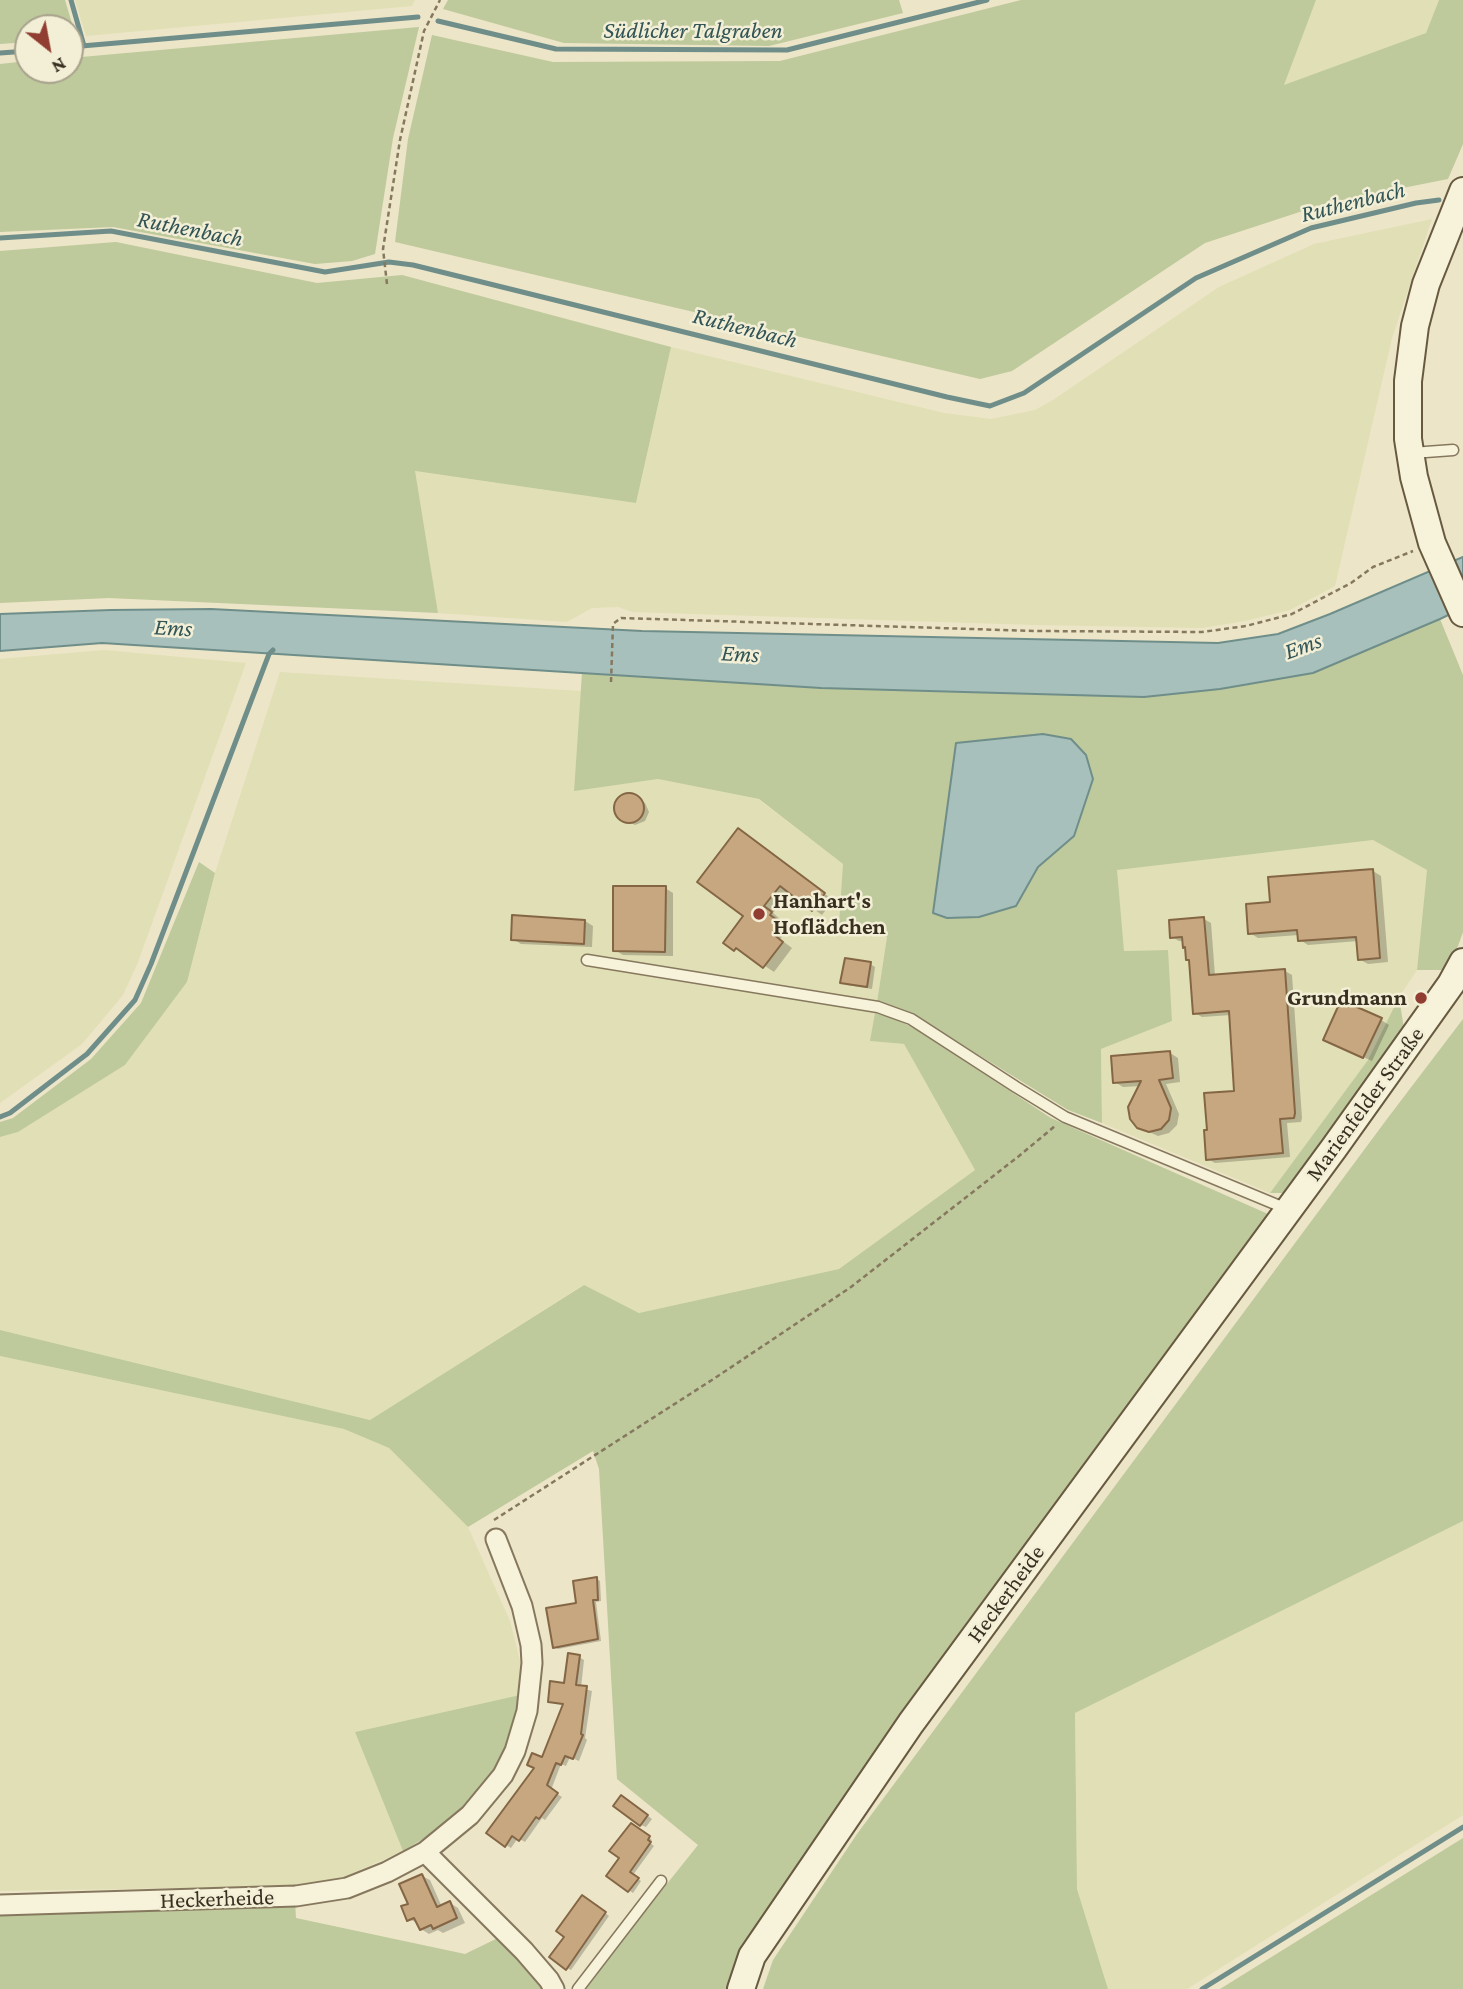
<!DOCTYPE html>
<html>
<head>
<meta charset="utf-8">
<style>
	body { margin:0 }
	#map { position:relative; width:1463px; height:1989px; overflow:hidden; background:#ece5c7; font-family:"Crimson Pro",serif }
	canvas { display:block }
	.north { position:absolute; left:14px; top:14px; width:70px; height:70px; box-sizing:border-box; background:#f3efd6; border:2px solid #a8a28d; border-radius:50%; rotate:149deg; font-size:19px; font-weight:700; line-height:28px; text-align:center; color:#382f20 }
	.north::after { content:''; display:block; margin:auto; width:24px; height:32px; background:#913d32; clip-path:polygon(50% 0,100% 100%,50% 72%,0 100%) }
</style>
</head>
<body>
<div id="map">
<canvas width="1463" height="1989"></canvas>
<div class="north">N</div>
</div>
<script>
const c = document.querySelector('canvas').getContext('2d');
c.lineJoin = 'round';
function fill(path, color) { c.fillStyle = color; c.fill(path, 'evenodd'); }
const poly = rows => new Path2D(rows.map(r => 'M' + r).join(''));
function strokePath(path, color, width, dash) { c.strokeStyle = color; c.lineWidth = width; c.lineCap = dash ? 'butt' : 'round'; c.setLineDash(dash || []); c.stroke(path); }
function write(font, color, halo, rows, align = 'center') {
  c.font = font + ' "Crimson Pro",serif'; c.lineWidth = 5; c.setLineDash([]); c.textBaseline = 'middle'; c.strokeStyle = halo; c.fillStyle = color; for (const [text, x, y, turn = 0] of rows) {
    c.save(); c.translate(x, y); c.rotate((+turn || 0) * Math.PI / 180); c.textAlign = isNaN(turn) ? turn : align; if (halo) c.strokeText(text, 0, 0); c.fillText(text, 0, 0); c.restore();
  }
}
const farmland = poly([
	[75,0,415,0,412,6,86,36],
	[1316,0,1439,0,1426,33,1283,86],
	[1432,219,1392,338,1335,586,1290,610,1245,621,1202,628,1035,625,632,612,618,607,592,608,567,622,438,613,414,471,636,503,671,347,944,413,991,419,1035,410,1053,400,1219,287,1314,244],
	[104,650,246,663,138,962,123,995,82,1044,0,1103,0,659],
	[280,672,581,691,574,790,658,779,758,799,843,864,887,937,871,1041,904,1044,975,1170,839,1269,639,1313,583,1285,370,1420,0,1330,0,1137,18,1132,125,1065,187,982,215,873],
	[1373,840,1427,870,1417,970,1399,997,1368,1060,1270,1193,1102,1123,1101,1049,1172,1021,1167,950,1124,951,1116,870],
	[0,1356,344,1429,389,1448,468,1527,510,1621,521,1665,520,1695,355,1732,403,1851,344,1877,294,1886,0,1891],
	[1463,1521,1463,1815,1187,1989,1108,1989,1077,1889,1075,1713]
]);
const green = poly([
	[0,0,65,0,76,37,70,38,70,28,28,28,28,42,0,44],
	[448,0,899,0,903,13,769,46,564,43,443,9],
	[1021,0,1316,0,1284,85,1426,33,1439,0,1463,0,1463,144,1448,179,1327,203,1205,243,1012,371,980,379,395,242,408,139,432,35,553,62,780,61],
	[419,27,393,138,375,254,352,261,315,264,113,227,0,232,0,64,28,61,28,70,70,70,70,58],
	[116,242,317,283,402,275,671,347,636,503,415,471,438,613,109,598,0,603,0,251],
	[1440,619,1463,675,1463,932,1458,946,1443,970,1417,970,1427,870,1373,840,1117,870,1124,951,1168,950,1172,1021,1101,1049,1102,1123,1068,1110,914,1015,877,1002,887,937,839,925,843,864,759,799,658,779,574,791,582,673,821,688,1144,697,1220,689,1313,673],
	[1043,734,1074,836,1038,867,1016,906,956,743],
	[199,862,215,873,187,982,125,1065,18,1132,0,1137,0,1122,13,1118,91,1059,141,1003],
	[1399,997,1404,1029,1287,1193,1270,1193,1368,1060],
	[875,1013,893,1018,914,1028,1051,1118,1268,1214,838,1804,743,1952,730,1989,583,1989,698,1845,617,1779,599,1469,593,1451,468,1527,389,1448,344,1429,0,1356,0,1330,370,1420,584,1285,639,1313,839,1269,975,1170,904,1044,870,1041],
	[1463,1019,1463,1521,1075,1713,1077,1889,1108,1989,763,1989,773,1960,857,1834,1387,1119],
	[520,1695,514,1731,496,1770,464,1809,444,1826,403,1851,355,1732],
	[1463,1838,1463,1989,1220,1989],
	[295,1902,296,1918,465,1954,500,1937,546,1989,0,1989,0,1916]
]);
const water = poly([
	[1463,557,1463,608,1440,619,1313,673,1220,689,1144,697,821,688,102,643,0,651,0,614,111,610,211,609,642,631,1218,643,1278,634,1330,614,1463,557],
	[1043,734,1071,739,1086,755,1093,779,1074,836,1038,867,1016,906,979,917,947,918,933,913,956,743,1043,734]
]);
const shadow = poly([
	[630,795,645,803,649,812,645,821,635,825,620,817,616,807,621,798],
	[739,830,833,900,822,915,789,891,773,913,780,919,778,921,788,929,780,939,792,948,774,972,746,953,745,955,725,942,745,916],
	[1373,871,1381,876,1388,962,1368,964,1359,959,1358,941,1308,945,1300,940,1299,935,1258,938,1250,933,1272,904],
	[665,888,673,893,673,956,623,955,615,950],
	[1204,919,1211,923,1215,976,1285,971,1292,975,1302,1118,1301,1122,1287,1123,1290,1157,1215,1163,1208,1159,1209,1131,1236,1092,1231,1015,1202,1017,1195,1013,1191,961,1184,941,1179,941,1172,937],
	[585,921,593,926,592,947,521,944,513,939],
	[870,964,875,967,872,989,847,985,842,982],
	[1381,1020,1389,1025,1372,1061,1333,1043],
	[1170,1053,1178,1058,1180,1082,1166,1084,1179,1114,1177,1125,1169,1133,1158,1136,1138,1127,1141,1086,1123,1087,1115,1082],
	[597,1579,600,1581,601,1601,596,1602,601,1641,558,1649,555,1647,578,1604],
	[579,1657,584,1660,581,1688,592,1691,585,1738,587,1740,579,1761,570,1757,566,1766,561,1764,551,1790,562,1797,545,1820,542,1818,525,1842,518,1838,511,1848,506,1845,565,1705,555,1704,550,1701,565,1684],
	[627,1800,652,1819,646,1827,641,1825],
	[635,1827,652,1840,650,1843,654,1846,633,1875,641,1881,633,1893,608,1876,621,1858],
	[422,1876,430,1880,442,1907,450,1903,458,1908,465,1923,443,1933,438,1930,429,1934,421,1929,418,1923,408,1919,411,1906],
	[587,1899,609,1916,571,1970,567,1968,566,1936]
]);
const stream = poly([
	[71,0,84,46],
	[438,21,556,49,787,50,987,0],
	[70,47,418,17],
	[0,53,28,51],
	[0,238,111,231,325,272,389,262,413,265,947,397,990,406,1024,393,1196,278,1311,228,1416,203,1439,200],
	[0,1117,10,1113,87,1054,135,1000,151,964,269,654,273,650],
	[1202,1989,1463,1827]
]);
const building = poly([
	'614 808a15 15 0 1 1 30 0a15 15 0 1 1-30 0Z',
	[738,828,825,893,812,911,780,886,764,906,772,912,770,915,780,922,772,933,783,942,763,968,736,948,734,951,723,943,743,916,697,882,738,828],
	[1373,869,1380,958,1358,960,1356,937,1298,941,1297,930,1248,934,1246,904,1270,902,1268,877,1373,869],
	[613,886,666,886,665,952,613,951,613,886],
	[512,915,585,920,584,944,511,940,512,915],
	[1204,917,1209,975,1285,969,1295,1113,1294,1118,1280,1119,1283,1153,1206,1160,1204,1130,1207,1130,1204,1093,1234,1091,1229,1011,1193,1014,1189,960,1186,960,1185,947,1183,948,1182,937,1170,938,1169,920,1204,917],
	[845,958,871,962,867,987,840,983,845,958],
	[1341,1000,1382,1018,1363,1058,1323,1040,1341,1000],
	[1170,1051,1173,1078,1159,1080,1171,1108,1169,1120,1161,1129,1149,1132,1137,1128,1130,1119,1128,1107,1141,1081,1113,1083,1111,1056,1170,1051],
	[597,1577,598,1600,593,1600,598,1639,553,1648,546,1608,576,1603,573,1581,597,1577],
	[568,1653,580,1655,576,1685,587,1686,581,1734,583,1735,573,1759,565,1756,561,1765,556,1763,547,1785,558,1793,539,1819,536,1817,519,1841,512,1836,505,1847,486,1833,534,1768,527,1765,532,1753,542,1757,563,1704,548,1702,550,1681,564,1683,568,1653],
	[621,1795,648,1815,640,1826,613,1806,621,1795],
	[631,1823,650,1836,648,1840,651,1842,630,1872,639,1878,628,1892,606,1876,619,1858,609,1851,631,1823],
	[422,1874,437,1907,450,1901,457,1918,433,1929,431,1925,420,1930,414,1918,407,1921,401,1906,408,1904,399,1884,422,1874],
	[582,1895,606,1912,566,1970,549,1957,564,1937,556,1931,582,1895]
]);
const path = poly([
	[387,284,383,249,400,140,424,31,440,0],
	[611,682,613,624,621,618,1035,631,1202,632,1246,626,1292,614,1351,583,1373,567,1413,551],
	[494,1520,715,1378,851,1287,1019,1156,1055,1126]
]);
const service = poly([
	[1412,453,1453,450],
	[587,960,878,1007,886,1010,911,1019,1016,1087,1065,1117,1287,1209],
	[578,1989,661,1881]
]);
const minor = poly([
	[425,1852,524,1951,549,1980,554,1989],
	[0,1905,296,1896,347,1888,387,1872,425,1852,470,1815,503,1775,515,1751,527,1711,532,1663,531,1645,522,1606,496,1539]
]);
const secondary = poly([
	[1463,191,1426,284,1415,326,1408,381,1408,439,1414,477,1432,543,1463,613],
	[741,1989,752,1956,911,1723,1334,1148,1451,984,1463,962]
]);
const markers = [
	[759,914,7,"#913d32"],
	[1421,998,7,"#913d32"]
];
const poiNames = [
	["Hanhart's",773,901],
	["Hoflädchen",773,927],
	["Grundmann",1407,998,"right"]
];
const streetNames = [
	["Marienfelder Straße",1365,1104,-54],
	["Heckerheide",1006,1594,-54],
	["Heckerheide",217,1899,-2]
];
const waterNames = [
	["Südlicher Talgraben",693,31],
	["Ruthenbach",1353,202,-14],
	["Ruthenbach",190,229,11],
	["Ruthenbach",745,328,14],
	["Ems",173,628,3],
	["Ems",1303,646,-20],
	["Ems",740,654,3]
];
fill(farmland, '#e1dfb5');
fill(green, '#bec99c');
fill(water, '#a8c0bc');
strokePath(water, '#6f8e8a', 2);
fill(shadow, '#0003');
strokePath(stream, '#6f8e8a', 5);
fill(building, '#c7a780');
strokePath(building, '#846645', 2);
strokePath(service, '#86785e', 13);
strokePath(minor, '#86785e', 23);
strokePath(secondary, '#685a41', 30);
strokePath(path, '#86785e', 2.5, [5, 3.5]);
strokePath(service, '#f7f2da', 10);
strokePath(minor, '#f7f2da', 19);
strokePath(secondary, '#f7f2da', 26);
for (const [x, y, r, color] of markers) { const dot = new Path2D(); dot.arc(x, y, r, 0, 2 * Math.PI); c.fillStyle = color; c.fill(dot); strokePath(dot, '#f3efd6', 2.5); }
write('bold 23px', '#382f20', '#f3efd6', poiNames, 'left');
write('23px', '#382f20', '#f3efd6', streetNames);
write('italic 24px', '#315456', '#f3efd6', waterNames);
</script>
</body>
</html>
